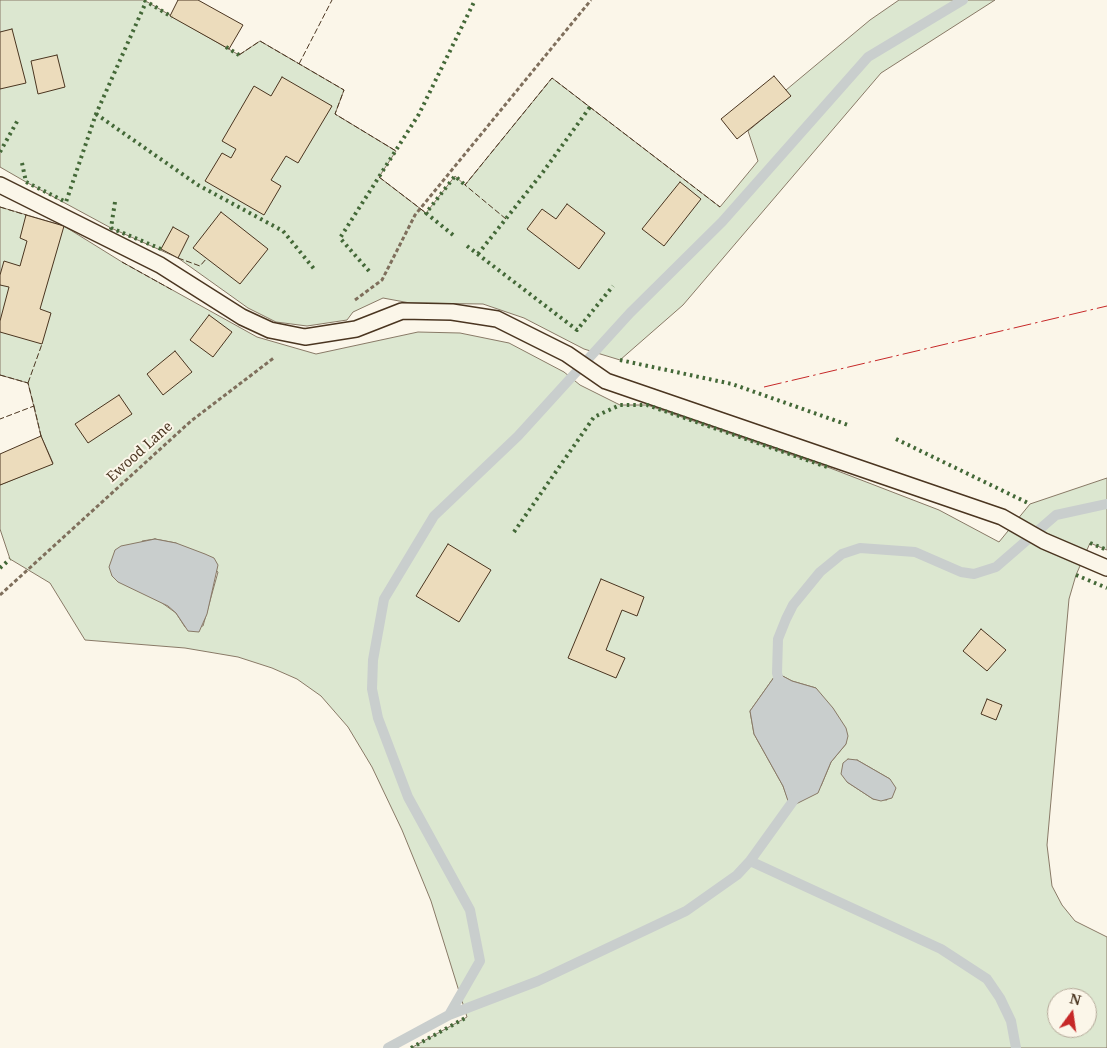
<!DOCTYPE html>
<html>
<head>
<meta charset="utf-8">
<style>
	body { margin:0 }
	#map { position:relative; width:1107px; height:1048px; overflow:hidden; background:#fbf6e9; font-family:"Noto Serif",serif }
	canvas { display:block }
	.north { position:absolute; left:1047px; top:988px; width:50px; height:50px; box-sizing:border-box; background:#fbf6e9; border:1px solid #b4a999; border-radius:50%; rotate:14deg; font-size:14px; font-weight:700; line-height:20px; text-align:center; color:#4a3520 }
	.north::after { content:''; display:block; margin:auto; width:18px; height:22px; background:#c62828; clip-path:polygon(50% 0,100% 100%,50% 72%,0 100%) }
</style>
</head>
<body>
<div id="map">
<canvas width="1107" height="1048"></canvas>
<div class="north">N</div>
</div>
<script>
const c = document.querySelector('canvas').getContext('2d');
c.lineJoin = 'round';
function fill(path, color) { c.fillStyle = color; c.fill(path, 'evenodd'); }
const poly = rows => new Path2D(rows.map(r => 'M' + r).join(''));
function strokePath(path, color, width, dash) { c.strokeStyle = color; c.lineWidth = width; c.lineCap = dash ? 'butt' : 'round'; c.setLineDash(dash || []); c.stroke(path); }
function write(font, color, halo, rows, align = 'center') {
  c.font = font + ' "Noto Serif",serif'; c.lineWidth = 4; c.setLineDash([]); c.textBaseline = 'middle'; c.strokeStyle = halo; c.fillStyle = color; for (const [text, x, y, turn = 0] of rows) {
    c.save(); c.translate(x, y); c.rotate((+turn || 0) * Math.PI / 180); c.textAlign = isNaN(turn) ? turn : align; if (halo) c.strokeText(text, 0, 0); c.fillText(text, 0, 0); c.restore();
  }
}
const green = poly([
	[0,0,144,0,239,55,260,41,344,90,335,114,396,151,379,177,426,213,455,176,465,185,552,78,720,207,758,161,748,131,790,96,786,90,870,20,899,0,995,0,881,73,683,305,620,360,584,349,524,318,483,304,410,303,383,298,353,312,347,320,307,326,276,322,248,308,178,258,111,228,26,182,0,167,0,0],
	[0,207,64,226,122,262,257,337,316,354,418,332,460,333,509,343,564,372,580,385,620,405,647,405,830,468,939,510,999,542,1030,504,1107,478,1107,550,1090,543,1076,575,1069,599,1047,845,1052,886,1062,905,1075,921,1107,937,1107,1048,411,1048,467,1017,431,901,402,830,372,767,348,727,321,696,297,679,272,668,238,657,185,648,85,640,50,583,10,559,0,529,0,485,53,463,41,436,28,383,0,375,0,207],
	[155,539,176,543,218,572,203,626,185,627,176,613,158,600,142,541,155,539],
	[777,673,792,681,816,688,846,744,831,762,821,786,791,807,783,786,754,734,750,711,777,673],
	[857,760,890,779,887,800,873,799,847,782,857,760],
	[1057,998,1087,998,1087,1028,1057,1028,1057,998]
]);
const water = poly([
	[155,539,176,543,205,554,214,558,218,565,207,614,199,632,188,631,176,613,168,606,118,582,112,576,109,567,115,550,121,546,155,539],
	[777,673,792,681,816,688,833,708,846,728,848,736,846,744,831,762,818,793,790,807,783,786,754,734,750,711,777,673],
	[848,759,857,760,890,779,896,788,892,798,881,801,873,799,847,782,841,774,843,763,848,759]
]);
const stream = poly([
	[780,685,777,673,778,639,786,619,793,605,820,572,842,554,860,548,915,552,961,572,974,574,996,567,1056,515,1107,504],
	[750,861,941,949,987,979,1000,998,1011,1021,1016,1048],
	[449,1015,480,961,470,910,408,797,378,718,372,689,373,660,384,599,434,516,518,436,630,313,722,222,868,57,963,0],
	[388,1048,449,1015,538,981,686,911,737,875,750,861,796,797]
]);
const building = poly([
	[178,0,198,0,243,25,229,49,170,16,178,0],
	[12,29,26,83,0,89,0,32,12,29],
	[57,55,65,87,38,94,31,61,57,55],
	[774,76,791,96,737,139,721,119,774,76],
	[282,77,332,106,298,163,286,156,271,180,281,186,264,215,205,181,222,153,231,158,236,149,222,141,254,86,271,96,282,77],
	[680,182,701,199,664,246,642,229,680,182],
	[567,204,605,233,579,269,527,229,542,209,556,219,567,204],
	[221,212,268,249,240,284,193,248,221,212],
	[26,215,64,226,40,309,51,313,42,344,0,332,0,321,9,287,0,285,0,275,4,261,20,266,27,241,20,238,26,215],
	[173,227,189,236,178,258,161,249,173,227],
	[209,315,232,332,213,357,190,340,209,315],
	[175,351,192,372,163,395,147,374,175,351],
	[119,395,132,414,88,443,75,424,119,395],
	[41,436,53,464,0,485,0,454,41,436],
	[448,544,491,570,459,622,416,596,448,544],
	[601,579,644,597,637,616,622,610,606,650,625,658,616,678,568,658,601,579],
	[981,629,1006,650,987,671,963,651,981,629],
	[987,699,1002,705,996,720,981,714,987,699]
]);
const path = poly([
	[355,300,382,280,415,215,591,0],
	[0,595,191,421,275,357]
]);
const lane = poly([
	[0,185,160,265,242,317,270,330,305,337,356,329,402,311,452,312,497,319,567,354,606,381,1002,517,1044,541,1107,568]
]);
const hedge = poly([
	[144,0,172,17],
	[226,47,239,55],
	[96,114,198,185,283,231,315,270],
	[0,152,19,118],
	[22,163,26,182,66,202,96,114,146,2],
	[115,202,111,228,161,249],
	[453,235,426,213,455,176,465,185],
	[467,246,577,330,613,286],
	[478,254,543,172,590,107],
	[369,271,340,238,419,114,475,0],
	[620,360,732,384,848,425],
	[896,439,1030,504],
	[514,532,594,417,620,405,647,405,830,468],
	[1090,543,1107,550],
	[0,568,10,559],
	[1076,575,1107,588],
	[411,1048,467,1017]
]);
const fence = poly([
	[239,55,260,41,344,90,335,114,396,151],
	[299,64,332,0],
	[379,177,426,213],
	[0,207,26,215],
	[506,219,465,185,552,78,720,207],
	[178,258,200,266,207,258],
	[122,262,174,291],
	[0,375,28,383,34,406,0,419],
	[28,383,42,344],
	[34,406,41,436]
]);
const power = poly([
	[764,387,1107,306]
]);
const streetNames = [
	["Ewood Lane",140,452,-42]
];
fill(green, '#dce7d0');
strokePath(green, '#887966', 1);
fill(water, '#c9cecd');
strokePath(water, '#887966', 1);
strokePath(stream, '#c9cecd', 10);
fill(building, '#ecdcbc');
strokePath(building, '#4a3520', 1);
strokePath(lane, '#4a3520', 18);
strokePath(path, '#7f6f5c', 3, [4, 2.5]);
strokePath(lane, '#fbf6e9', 15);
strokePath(hedge, '#436837', 4, [2.5, 4]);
strokePath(fence, '#4a3520', 1, [6, 2.5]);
strokePath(power, '#c62828', 1, [18, 4, 2.5, 4]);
write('14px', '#4a3520', '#fbf6e9', streetNames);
</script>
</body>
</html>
